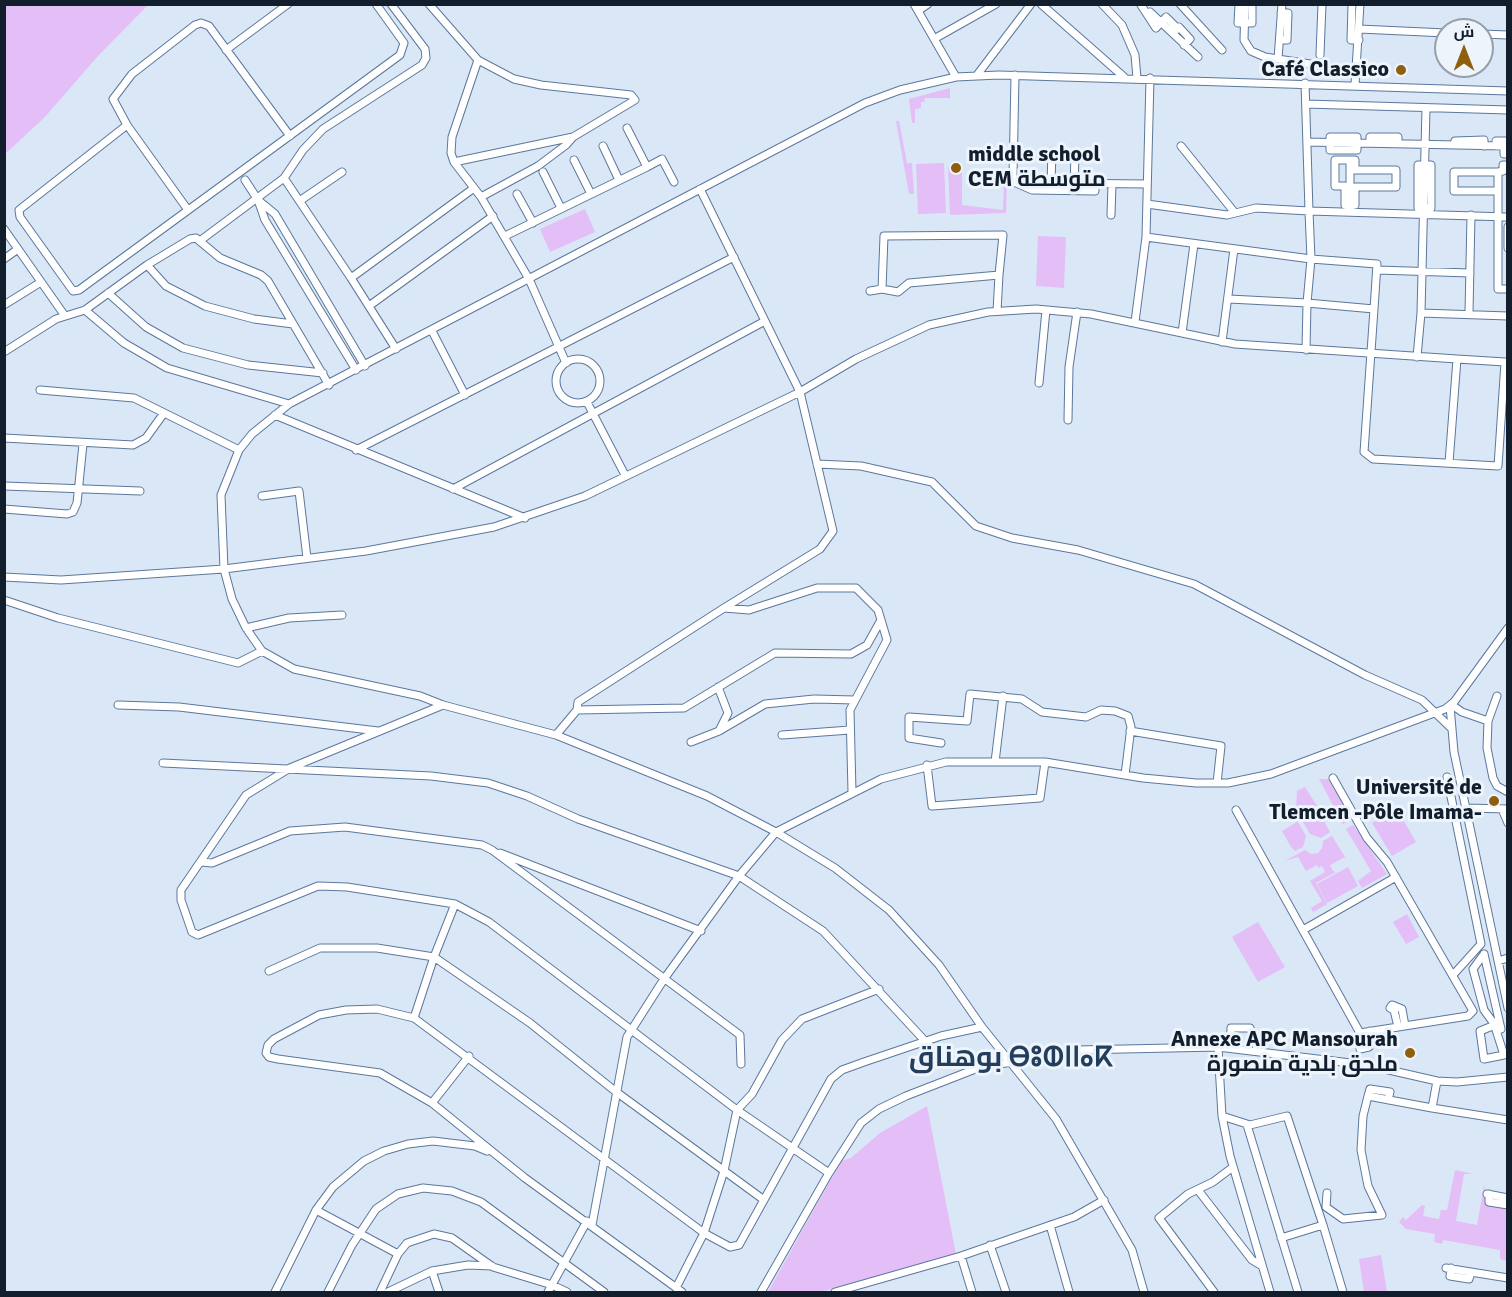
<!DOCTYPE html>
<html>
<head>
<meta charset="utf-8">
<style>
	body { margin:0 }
	#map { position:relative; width:1512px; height:1297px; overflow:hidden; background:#dae7f7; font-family:Signika,Cairo,sans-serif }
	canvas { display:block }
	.frame { position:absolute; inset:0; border:6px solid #121e2c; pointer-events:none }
	.north { position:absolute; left:1434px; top:18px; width:60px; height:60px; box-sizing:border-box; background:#edf4fc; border:2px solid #959ea9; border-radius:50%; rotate:0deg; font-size:16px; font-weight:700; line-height:24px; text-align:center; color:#121e2c }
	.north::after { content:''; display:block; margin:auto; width:21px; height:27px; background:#905f0d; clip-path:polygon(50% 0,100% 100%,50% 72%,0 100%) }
</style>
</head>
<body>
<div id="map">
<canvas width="1512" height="1297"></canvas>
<div class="frame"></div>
<div class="north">ش</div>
</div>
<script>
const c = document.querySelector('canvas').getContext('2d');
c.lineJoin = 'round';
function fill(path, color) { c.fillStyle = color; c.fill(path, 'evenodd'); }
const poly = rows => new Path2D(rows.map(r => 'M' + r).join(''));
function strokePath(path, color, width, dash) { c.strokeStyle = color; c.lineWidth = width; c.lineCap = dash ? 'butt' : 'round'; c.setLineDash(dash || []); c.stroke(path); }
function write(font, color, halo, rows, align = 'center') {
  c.font = font + ' Signika,Cairo,"Noto Sans Tifinagh",sans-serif'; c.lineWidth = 6; c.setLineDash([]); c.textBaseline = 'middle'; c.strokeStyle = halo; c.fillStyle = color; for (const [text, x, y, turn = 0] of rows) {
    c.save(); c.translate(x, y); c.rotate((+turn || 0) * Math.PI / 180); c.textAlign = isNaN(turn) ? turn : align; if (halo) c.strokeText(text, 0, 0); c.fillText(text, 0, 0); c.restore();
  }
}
const green = poly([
	[5,4,148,5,98,56,44,118,5,154],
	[950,88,950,98,925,98,924,102,921,102,921,108,915,109,915,123,912,123,909,99],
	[896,121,899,121,907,163,912,163,914,194,909,194],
	[944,163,946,213,918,214,916,164],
	[948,167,962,167,962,205,1003,210,1004,183,1007,183,1006,213,950,215],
	[585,209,595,232,550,252,540,229],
	[1038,236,1066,237,1064,288,1036,286],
	[1319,779,1330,779,1351,820,1343,824],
	[1305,787,1317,806,1302,815,1310,822,1321,816,1330,832,1321,838,1310,834,1296,810,1297,791],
	[1273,803,1293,813,1306,836,1303,847,1295,851,1291,847,1282,831,1297,822,1289,814,1278,820,1269,805],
	[1397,809,1416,842,1392,856,1372,823],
	[1353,825,1387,874,1362,888,1358,881,1371,871,1346,829],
	[1332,836,1345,857,1330,865,1333,871,1336,872,1316,883,1327,904,1313,912,1311,908,1322,901,1310,881,1325,872,1322,866,1319,868,1317,865,1306,871,1298,857,1285,861,1305,850,1311,854,1318,853,1322,848,1323,841],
	[1348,867,1358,886,1327,903,1317,884],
	[1407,914,1419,937,1406,944,1393,922],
	[1258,922,1285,967,1258,982,1232,937],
	[927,1106,956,1254,820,1292,768,1292,841,1161,851,1158,880,1133],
	[1455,1170,1473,1174,1464,1174,1456,1221,1477,1225,1484,1186,1486,1191,1486,1204,1507,1208,1507,1261,1500,1259,1500,1250,1443,1240,1442,1244,1434,1242,1435,1234,1406,1229,1399,1222,1403,1217,1406,1220,1422,1205,1425,1206,1423,1216,1439,1219,1441,1210,1447,1210],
	[1381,1255,1387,1292,1364,1292,1359,1259]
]);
const minor = poly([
	[429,4,478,60,452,137,451,153,454,162,481,197,529,279,566,363],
	[914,4,956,77],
	[1041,4,1124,77],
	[1102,4,1122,25,1135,55,1137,78],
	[1180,4,1222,50],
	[1239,4,1238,23,1252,23,1252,4],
	[1245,4,1244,40,1251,51,1265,57,1355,71],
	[1352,4,1351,40,1359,40],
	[1141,5,1156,28,1166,17,1178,29,1179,27,1190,39,1184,45],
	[918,11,928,4],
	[1150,12,1198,57],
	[1359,29,1446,33],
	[1482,34,1508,35],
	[934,39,996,4],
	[1280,40,1287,40,1288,13,1281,13],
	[226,50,288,4],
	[1320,55,1322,4],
	[1278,59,1282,4],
	[977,75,1031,4],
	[1015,75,1013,177,1016,183,1032,190,1095,191,1095,184],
	[1150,78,1146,237,1311,259,1307,303,1374,309,1364,452,1373,459,1498,466,1505,362,1457,359,1449,463],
	[1305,83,1309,211,1508,217],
	[1355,85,1360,4],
	[1306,104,1508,110],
	[127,125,19,210,20,217,73,291,79,290,400,55,404,43,376,4],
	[1330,137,1357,137,1357,150,1330,150,1330,137],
	[1307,142,1508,146],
	[1370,143,1370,137,1398,137,1398,144],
	[1455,145,1455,141,1484,140,1484,146],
	[603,146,619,180],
	[1181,146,1235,213],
	[1497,146,1496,141,1508,141],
	[1504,146,1504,154,1508,154],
	[1052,152,1051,183,1147,184],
	[574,160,591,194],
	[1350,160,1335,160,1335,186,1345,186,1345,205,1355,205,1355,187,1396,187,1396,170,1355,170,1355,160,1350,160,1350,212],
	[454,162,573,137,635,100,631,95,541,85,514,79,478,60],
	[1418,165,1431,165,1431,208,1418,208,1418,165],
	[1508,165,1503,165,1503,171,1498,172,1498,289,1508,289],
	[647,167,662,159,674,182],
	[543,172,561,208],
	[1498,172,1454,172,1454,191,1498,191],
	[284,178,351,278,474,188],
	[245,180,258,200,265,220,356,370],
	[1074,188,1075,153],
	[700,189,800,392,833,531,820,549,724,608],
	[517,194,533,223],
	[481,197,538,166,566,145,573,137],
	[258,200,275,214,365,366],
	[301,200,342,172],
	[1147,204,1227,215,1256,208,1309,211,1311,259,1377,264,1374,309],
	[188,210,127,125,113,99,132,74,195,25,201,23,209,26,290,136],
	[1111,215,1112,184],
	[1508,227,1508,248],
	[4,229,65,316],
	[505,236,647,167,627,128],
	[201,240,284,178,303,150,323,129,422,65,426,58,425,49,391,4],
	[4,259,18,249],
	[147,265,166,286,205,306,254,319,293,324],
	[1377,270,1470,273],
	[351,278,396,349],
	[882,289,884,236,1003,235,999,275],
	[870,291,882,289,898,292,909,283,999,275,997,311],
	[108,293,146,327,183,348,248,365,323,373],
	[1229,299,1307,303,1306,350],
	[4,305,41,282],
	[369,306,493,216],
	[85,310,124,343,167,368,289,404],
	[1421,313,1508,316],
	[1469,313,1471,215],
	[1135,322,1146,237],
	[432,331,465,395],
	[1182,333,1194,244],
	[1222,342,1234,249],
	[4,352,56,319,85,310,147,265,190,239,196,238,220,258,261,275,268,281,329,385],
	[1417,357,1421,313,1426,108],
	'556 381a22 22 0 1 1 44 0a22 22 0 1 1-44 0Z',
	[1039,383,1046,310],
	[40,390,134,398,239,450],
	[587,402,625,475],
	[275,415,525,518],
	[1068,420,1069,367,1077,312],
	[4,438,133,445,146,438,164,413],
	[356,450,734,257],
	[817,464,861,466,932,482,976,526,1012,538,1078,550,1194,584,1365,675,1422,700,1451,728],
	[4,486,140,491],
	[453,489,765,321],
	[262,496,299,491,307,558],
	[4,509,67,514,73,512,77,503,83,444],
	[4,577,61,580,224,569,366,551,494,527,585,496,800,392,856,359,929,325,988,312,1036,309,1091,314,1235,344,1457,359],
	[4,600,58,618,238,663,262,651],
	[246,628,289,618,342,615],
	[718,687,728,713,719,731],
	[118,705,179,707,378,731],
	[443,705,290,768,246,795,181,890,181,900,192,932,198,935,318,886,347,887,455,904,489,922,737,1110,829,1173],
	[1452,705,1462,712,1488,721,1497,696],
	[1450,706,1454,752,1508,1008],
	[577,710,684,708,775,653,851,654,867,645,881,620],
	[1488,721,1487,748,1493,778,1497,786,1508,792],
	[1130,731,1221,746,1217,783],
	[556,735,577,710,578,702,724,608,749,610,817,588,856,588,878,610,887,640,850,710,852,792],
	[782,735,850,730],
	[691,742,719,731,765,704,814,699,855,700],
	[941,743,909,738,909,717,967,721,970,694,1022,699,1042,712,1086,717,1101,710,1115,711,1128,716,1131,727,1125,775],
	[995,762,1003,696],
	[163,763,431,776,488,783,527,796,578,819,739,876,823,931,925,1041],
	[927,765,932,806,1040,798,1045,762],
	[1447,777,1481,944,1453,975],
	[1466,808,1508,809],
	[1502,809,1508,823],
	[1236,810,1360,1033,1468,1016,1473,1011,1387,862,1367,838,1333,778],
	[500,853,701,931],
	[201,862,212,863,290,831,345,827,482,845,492,850,740,1035,741,1064],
	[455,904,434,957,530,1023,615,1091,764,1200],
	[1303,930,1396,877],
	[1484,954,1501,1029,1496,1030,1504,1055,1484,1059,1480,1031,1495,1025,1484,1010,1473,969,1484,954],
	[1498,961,1508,958],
	[269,971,320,948,377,948,434,957,414,1018,704,1233,730,1247,739,1245,831,1079,842,1070,864,1062,941,1036,982,1027],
	[414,1018,377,1009,346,1010,319,1015,274,1039,268,1045,266,1053,269,1057,278,1059,380,1073,432,1103,525,1178,682,1292],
	[1398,1027,1394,1010,1390,1008,1392,1005,1402,1009,1405,1026],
	[1360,1033,1360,1049,1369,1047,1370,1031],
	[1218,1047,1222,1116,1230,1156,1270,1292],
	[1230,1048,1231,1028,1250,1028,1258,1050],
	[1437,1081,1432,1108,1508,1120],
	[1368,1096,1370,1089,1390,1092,1388,1100],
	[432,1103,469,1056],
	[1222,1116,1250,1125,1287,1116,1323,1225],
	[1247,1125,1298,1292],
	[1198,1190,1252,1260,1262,1266],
	[1327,1193,1326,1207,1343,1219,1382,1215,1368,1186,1361,1150,1363,1116,1368,1096,1432,1108],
	[1487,1194,1508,1198],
	[1489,1194,1489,1202,1508,1205],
	[316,1210,398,1254],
	[592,1225,627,1037,664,979,739,876,776,832,707,796,556,735,443,705,420,696,294,669,262,651,246,628,232,599,224,569,221,495,239,450,252,434,289,404,865,103,900,90,956,77,999,75,1508,91],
	[1050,1225,1069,1292],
	[1281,1238,1323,1225,1343,1292],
	[990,1245,1006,1292],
	[961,1256,972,1292],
	[1446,1268,1508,1278],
	[1451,1268,1450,1276,1469,1279,1471,1272],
	[432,1271,468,1265,492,1266],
	[676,1288,704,1233,724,1171,737,1110,752,1094,782,1040,802,1019,879,989],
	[275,1292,316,1210,333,1187,364,1161,384,1151,408,1144,433,1141,475,1146,487,1151],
	[328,1292,352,1245,376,1209,398,1194,423,1188,452,1191,481,1202,604,1292],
	[380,1292,398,1254,407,1243,434,1234,452,1238,493,1267,552,1285,567,1292],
	[388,1292,432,1271,439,1292],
	[548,1292,587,1221],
	[761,1292,829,1173,861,1123,879,1109,906,1096,978,1068,1077,1050,1218,1047,1367,1065,1437,1081,1457,1082,1508,1077],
	[835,1292,961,1256,1074,1217,1104,1200],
	[1144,1292,1132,1250,1056,1119,982,1027,939,965,889,910,835,868,776,832,881,779,946,762,1045,762,1143,778,1196,783,1228,783,1271,774,1445,709,1454,702,1508,628],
	[1214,1292,1159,1218,1188,1194,1213,1182,1233,1167]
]);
const markers = [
	[1401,70,6,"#905f0d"],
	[956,168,6,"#905f0d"],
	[1494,801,6,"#905f0d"],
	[1410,1053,6,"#905f0d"]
];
const poiNames = [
	["Café Classico",1389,70],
	["middle school",968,155,"left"],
	["CEM متوسطة",968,180,"left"],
	["Université de",1482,788],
	["Tlemcen -Pôle Imama-",1482,813],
	["Annexe APC Mansourah",1398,1040],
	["ملحق بلدية منصورة",1398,1065]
];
const districtNames = [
	["بوهناق ⴱⵓⵀⵏⵏⴰⴽ",1011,1059]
];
fill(green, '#e3bef7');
strokePath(minor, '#5b789b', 9);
strokePath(minor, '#fff', 7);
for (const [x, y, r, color] of markers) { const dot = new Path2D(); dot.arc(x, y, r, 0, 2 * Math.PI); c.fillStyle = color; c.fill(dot); strokePath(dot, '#edf4fc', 2); }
write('bold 22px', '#121e2c', '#edf4fc', poiNames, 'right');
write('bold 28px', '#233e5d', '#edf4fc', districtNames);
</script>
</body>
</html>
